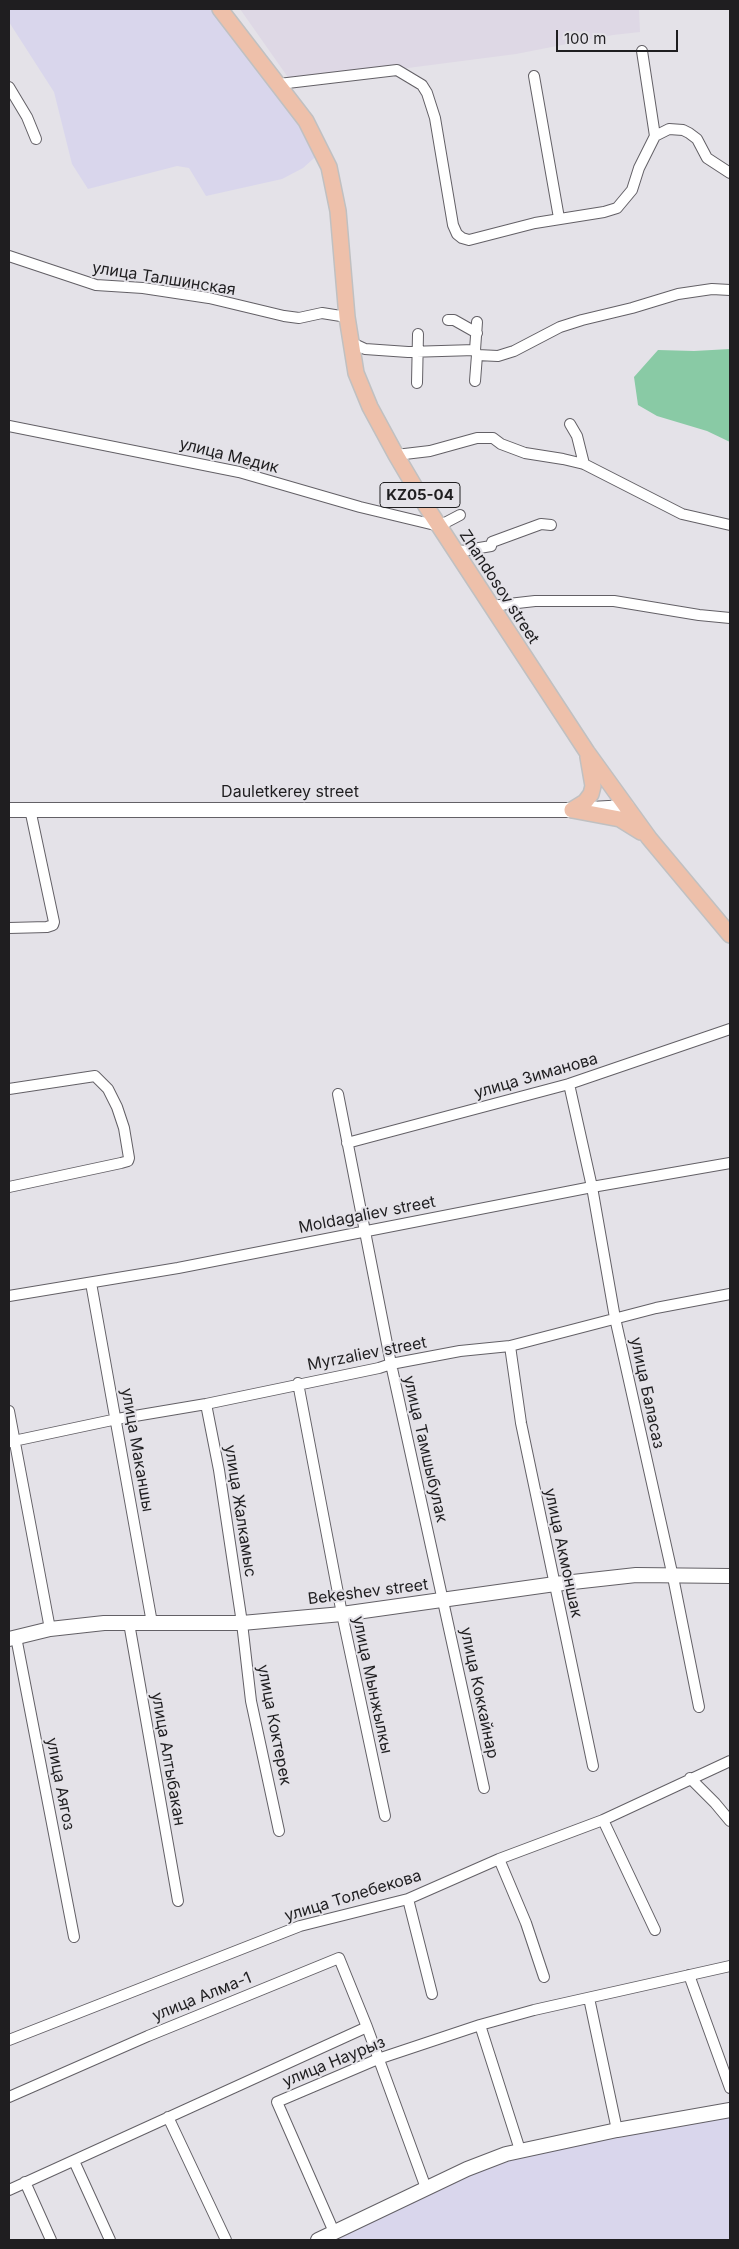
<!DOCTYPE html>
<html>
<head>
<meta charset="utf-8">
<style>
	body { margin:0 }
	#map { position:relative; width:739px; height:2249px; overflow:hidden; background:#e4e2e8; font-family:Inter,sans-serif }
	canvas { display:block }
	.frame { position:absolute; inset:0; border:10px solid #1f1e20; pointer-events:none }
	.scale { position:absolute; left:556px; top:30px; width:122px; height:22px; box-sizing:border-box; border:2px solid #1f1e20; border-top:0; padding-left:6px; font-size:15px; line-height:18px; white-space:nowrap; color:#1f1e20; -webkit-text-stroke:4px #e4e2e8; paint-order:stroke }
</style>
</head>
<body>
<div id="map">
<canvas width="739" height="2249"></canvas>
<div class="frame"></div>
<div class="scale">100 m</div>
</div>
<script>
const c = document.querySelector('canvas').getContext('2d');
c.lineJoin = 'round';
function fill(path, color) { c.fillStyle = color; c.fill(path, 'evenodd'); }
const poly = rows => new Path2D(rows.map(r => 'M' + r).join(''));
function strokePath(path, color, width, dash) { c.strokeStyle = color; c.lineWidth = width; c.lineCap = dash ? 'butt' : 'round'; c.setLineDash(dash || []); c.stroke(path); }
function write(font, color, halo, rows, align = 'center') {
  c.font = font + ' Inter,sans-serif'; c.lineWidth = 4; c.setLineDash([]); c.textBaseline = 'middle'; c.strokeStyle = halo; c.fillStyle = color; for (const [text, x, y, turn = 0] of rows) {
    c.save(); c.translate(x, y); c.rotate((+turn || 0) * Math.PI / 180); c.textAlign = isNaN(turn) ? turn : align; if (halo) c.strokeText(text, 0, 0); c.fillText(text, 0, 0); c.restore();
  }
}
const built = poly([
	[240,9,639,9,640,32,613,35,516,54,292,83]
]);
const industrial = poly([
	[9,9,220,9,322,151,303,168,282,179,206,196,189,168,177,166,88,189,72,164,54,92,9,22],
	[730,2117,730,2240,326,2240,448,2183,524,2156,589,2141]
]);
const green = poly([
	[730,349,730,442,707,431,657,416,638,405,634,377,658,350,694,351]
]);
const street = poly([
	[642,51,655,136],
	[534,76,559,218],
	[279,84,397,70,422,85,427,93,435,118,453,225,457,234,462,238,469,240,535,223,604,212,617,208,632,190,639,168,655,136,669,129,683,130,689,133,697,139,707,158,730,173],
	[9,87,27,117,36,139],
	[9,256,96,285,143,288,209,298,284,316,299,318,322,313,347,317],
	[448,320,454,320,477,333],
	[350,342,365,349,408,352,475,350,477,355,498,356,514,351,560,327,582,320,632,308,678,294,712,289,730,290],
	[475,350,477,322],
	[475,381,477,355],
	[417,383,418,334],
	[570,424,577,436,584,464],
	[9,426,239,472,360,507,439,526,460,515],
	[396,455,430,451,477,438,493,438,501,444,525,453,563,459,584,464,682,514,730,525],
	[456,552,491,546,492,542,541,524,551,525],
	[491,606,535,601,614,601,699,615,730,618],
	[9,928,47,927,53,925,54,922,30,809],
	[569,1084,592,1187,615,1318,673,1577,699,1707],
	[9,1089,95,1076,108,1089,117,1107,124,1128,129,1158,128,1161,121,1163,9,1187],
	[338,1094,391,1364,484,1788],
	[347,1143,569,1084,730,1029],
	[91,1283,152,1623],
	[9,1296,178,1268,592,1187,730,1163],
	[510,1346,521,1423,593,1766],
	[298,1383,342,1614,385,1816],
	[206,1404,219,1470,242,1623,251,1701,279,1831],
	[9,1411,50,1629],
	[9,1442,117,1419,206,1404,379,1368,391,1364,460,1351,510,1346,656,1308,730,1294],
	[129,1623,178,1901],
	[16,1637,74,1937],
	[690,1778,715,1803,730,1821],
	[603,1820,655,1930],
	[499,1859,526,1923,544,1977],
	[408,1899,432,1994],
	[689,1975,730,2088],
	[589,1998,617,2130],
	[480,2025,520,2150],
	[9,2040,300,1926,408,1899,499,1859,603,1820,730,1761],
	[9,2097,148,2036,339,1958,367,2027,426,2188],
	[168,2117,226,2240],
	[74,2161,110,2240],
	[25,2182,51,2240],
	[9,2190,367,2027],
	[334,2232,277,2102,378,2059,480,2025,534,2010,730,1966]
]);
const secondary = poly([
	[9,810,572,810,627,807],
	[9,1639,50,1629,104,1623,242,1623,342,1614,555,1584,636,1575,730,1576],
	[318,2240,467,2169,506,2154,617,2130,730,2110]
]);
const primary = poly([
	[220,9,306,121,329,167,338,211,347,317,356,373,370,407,396,455,426,506,587,752,649,838,730,935],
	[572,810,620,819,641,832],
	[572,810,585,802,591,794,593,786,588,757]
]);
const shields = [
	[420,495,80]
];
const shieldNames = [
	["KZ05-04",420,495]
];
const streetNames = [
	["улица Талшинская",164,279,9],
	["улица Медик",229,456,14],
	["Zhandosov street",499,587,57],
	["Dauletkerey street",290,792],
	["улица Зиманова",536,1076,-16],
	["Moldagaliev street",367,1215,-11],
	["Myrzaliev street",367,1354,-11],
	["улица Баласаз",647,1393,78],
	["улица Тамшыбулак",425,1449,77],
	["улица Маканшы",137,1450,80],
	["улица Жалкамыс",240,1511,81],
	["улица Акмоншак",563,1553,78],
	["Bekeshev street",368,1592,-7],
	["улица Мынжылкы",372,1685,78],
	["улица Коккайнар",479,1693,78],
	["улица Коктерек",274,1725,79],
	["улица Алтыбакан",168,1759,80],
	["улица Аягоз",60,1784,79],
	["улица Толебекова",353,1896,-17],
	["улица Алма-1",202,1997,-22],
	["улица Наурыз",334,2062,-22]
];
fill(built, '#ded8e5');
fill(industrial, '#d9d6ec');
fill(green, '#89caa5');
strokePath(street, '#636066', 12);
strokePath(secondary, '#636066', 16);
strokePath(primary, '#c0c0c1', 18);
strokePath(street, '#fff', 10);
strokePath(secondary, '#fff', 14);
strokePath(primary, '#eec0aa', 15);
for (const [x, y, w] of shields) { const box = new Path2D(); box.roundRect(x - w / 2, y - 12.5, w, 25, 4); c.fillStyle = '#e4e2e8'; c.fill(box); strokePath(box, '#1f1e20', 1); }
write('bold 15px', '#1f1e20', null, shieldNames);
write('16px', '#1f1e20', '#e4e2e8', streetNames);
</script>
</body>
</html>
